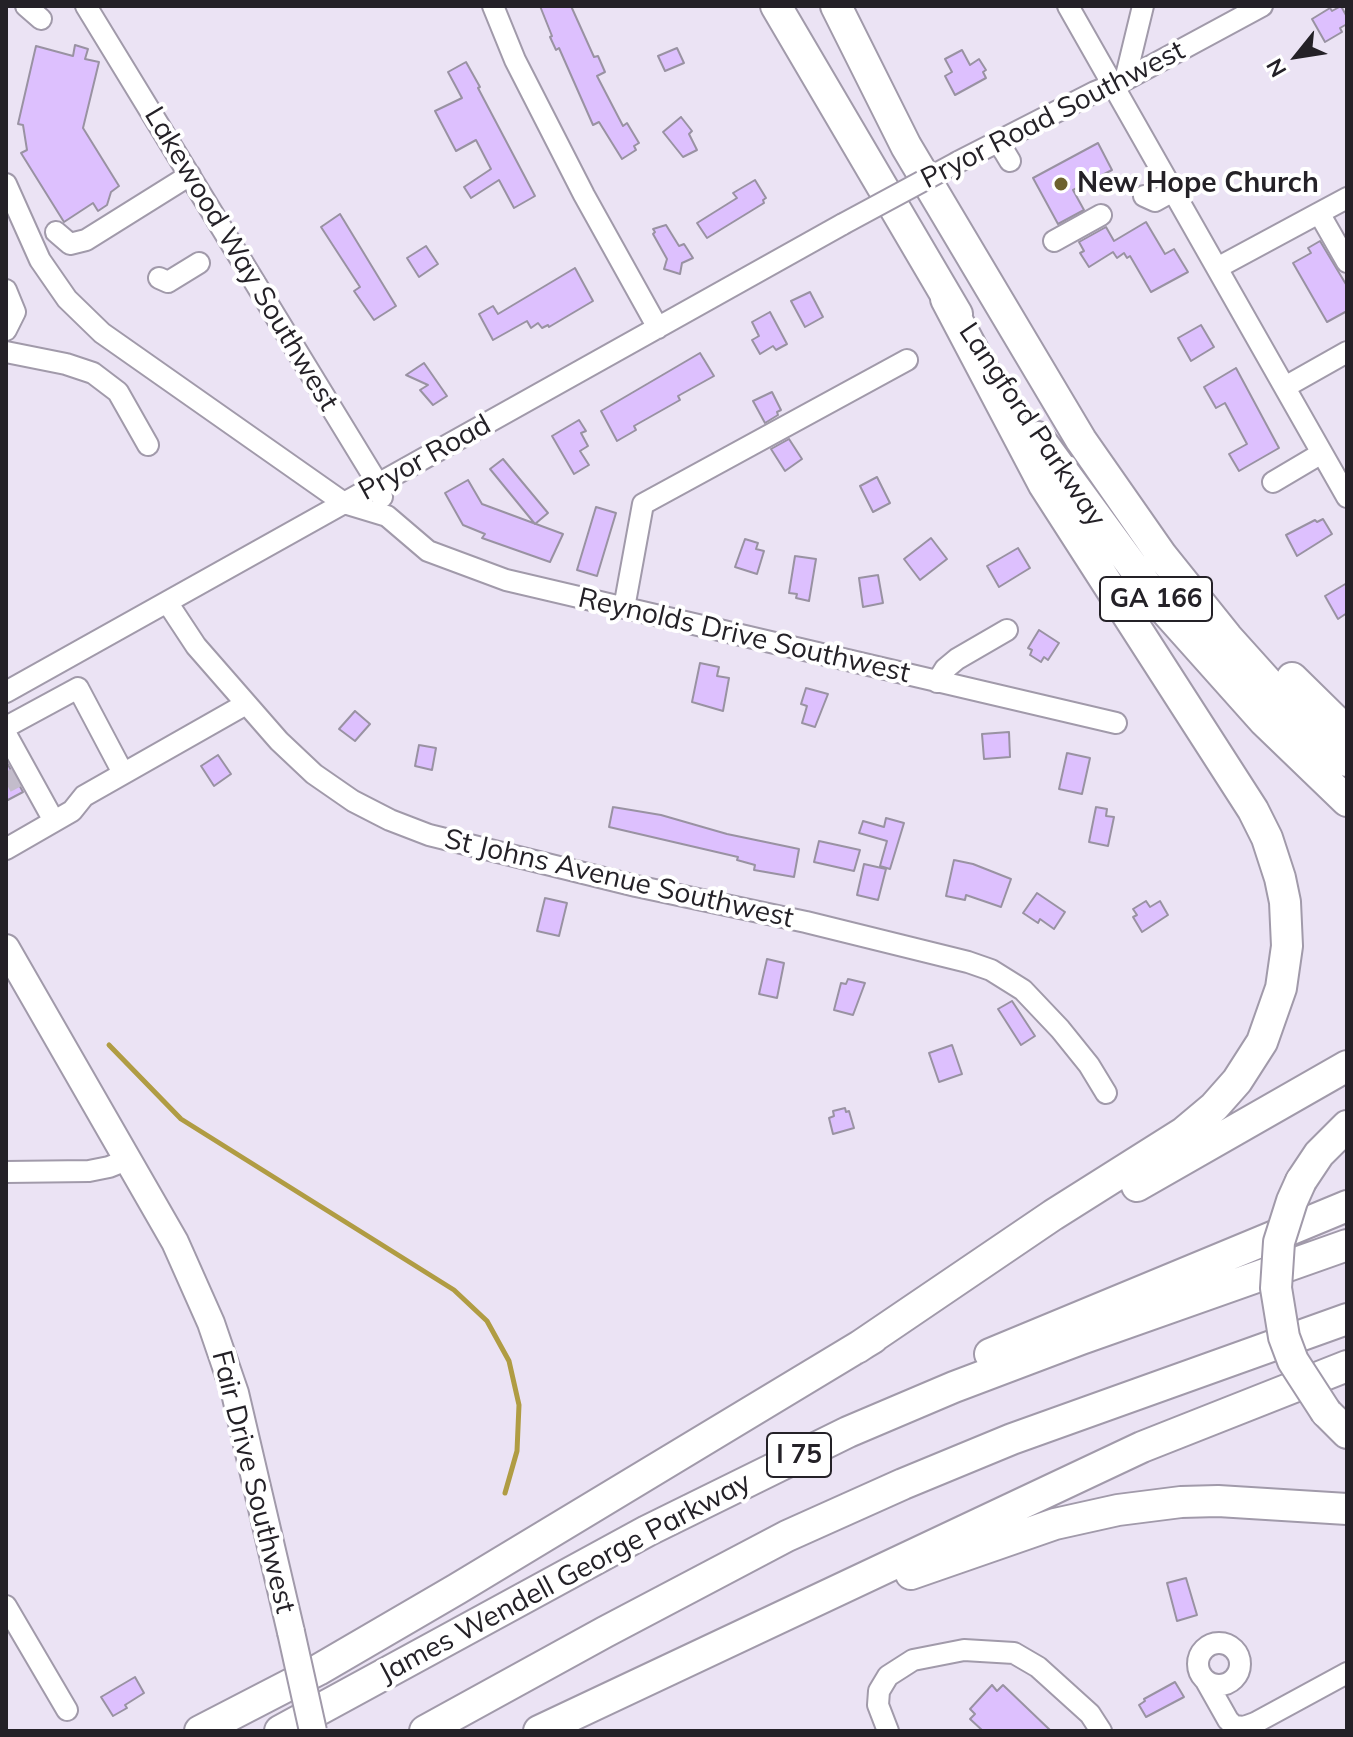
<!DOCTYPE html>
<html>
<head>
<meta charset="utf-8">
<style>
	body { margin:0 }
	#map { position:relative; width:1353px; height:1737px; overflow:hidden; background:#ebe3f4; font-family:Mulish,sans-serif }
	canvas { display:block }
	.frame { position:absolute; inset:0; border:8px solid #242127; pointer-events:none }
	.north { position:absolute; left:1257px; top:16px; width:80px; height:80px; -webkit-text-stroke:6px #fff; paint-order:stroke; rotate:240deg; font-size:22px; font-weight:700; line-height:32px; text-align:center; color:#242127 }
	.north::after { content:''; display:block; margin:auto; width:28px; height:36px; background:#242127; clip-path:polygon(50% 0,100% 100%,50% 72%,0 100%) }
</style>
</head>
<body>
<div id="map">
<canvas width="1353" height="1737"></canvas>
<div class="frame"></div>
<div class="north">N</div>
</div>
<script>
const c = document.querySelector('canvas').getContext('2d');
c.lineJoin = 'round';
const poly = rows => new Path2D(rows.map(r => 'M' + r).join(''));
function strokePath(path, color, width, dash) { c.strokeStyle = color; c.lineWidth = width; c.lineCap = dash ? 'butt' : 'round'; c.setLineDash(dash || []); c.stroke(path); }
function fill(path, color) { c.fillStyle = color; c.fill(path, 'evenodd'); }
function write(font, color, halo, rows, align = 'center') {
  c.font = font + ' Mulish,sans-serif'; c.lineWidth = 8; c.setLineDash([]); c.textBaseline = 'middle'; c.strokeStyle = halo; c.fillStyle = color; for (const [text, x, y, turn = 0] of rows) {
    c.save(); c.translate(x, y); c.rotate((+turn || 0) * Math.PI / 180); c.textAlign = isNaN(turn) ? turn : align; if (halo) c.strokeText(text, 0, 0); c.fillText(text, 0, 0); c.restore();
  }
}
const stream = poly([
	[109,1045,181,1119,454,1290,487,1321,509,1361,519,1405,517,1451,505,1493]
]);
const building = poly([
	[540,6,571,6,594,57,598,56,605,72,597,76,623,126,627,123,639,143,634,146,636,150,622,159,599,122,593,125,559,48,556,50,550,37,552,36,540,6],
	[1341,6,1347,17,1347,24,1340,28,1342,32,1325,42,1312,19,1330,8,1332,11,1341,6],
	[75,45,88,49,85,59,99,62,83,128,119,186,111,192,107,205,98,211,93,203,64,222,21,153,27,150,23,125,18,124,36,46,73,56,75,45],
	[677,48,684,63,665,71,658,56,677,48],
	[962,50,970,65,979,59,986,70,983,72,986,78,955,95,945,76,952,72,945,59,962,50],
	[466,62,480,87,478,88,535,196,514,208,499,180,471,198,464,187,491,169,476,140,456,151,435,111,462,98,448,72,466,62],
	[681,117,692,131,689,134,697,150,683,157,663,132,681,117],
	[1098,143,1112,170,1073,190,1084,210,1058,224,1033,178,1098,143],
	[755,180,766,198,763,200,764,203,707,238,697,223,737,198,733,193,755,180],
	[340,214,396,306,374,320,354,291,360,287,321,227,340,214],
	[1146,222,1165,254,1174,249,1188,272,1151,292,1130,256,1127,258,1124,253,1117,258,1113,252,1089,267,1080,253,1084,251,1079,242,1106,227,1114,241,1146,222],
	[666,225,679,246,684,244,693,258,682,263,680,274,664,269,667,259,653,234,655,232,653,229,666,225],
	[1320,241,1347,286,1347,311,1327,322,1293,263,1311,253,1308,248,1320,241],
	[426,246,438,264,419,277,407,258,426,246],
	[575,268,593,301,549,327,548,325,542,328,538,323,531,328,527,321,493,340,479,314,493,306,498,314,575,268],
	[810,292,823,317,805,327,791,301,810,292],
	[770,312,787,344,776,350,773,346,760,354,752,340,759,336,752,322,770,312],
	[1201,325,1214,347,1191,361,1178,338,1201,325],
	[700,353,714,376,678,396,680,400,634,426,636,430,617,441,601,411,700,353],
	[424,363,447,396,433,405,420,390,428,385,406,375,424,363],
	[1236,368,1279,448,1239,471,1229,454,1247,444,1225,403,1216,408,1204,387,1236,368],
	[772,392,781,410,777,412,778,415,765,423,753,401,772,392],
	[579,420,586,431,581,433,588,446,580,451,589,465,574,474,552,436,579,420],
	[789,439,802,459,785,471,771,449,789,439],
	[503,459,548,513,535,524,490,469,503,459],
	[877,477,890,503,873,512,860,486,877,477],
	[468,480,482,504,563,534,550,562,482,538,485,534,463,525,445,493,468,480],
	[596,507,616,513,597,576,577,570,596,507],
	[1323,519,1332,534,1297,556,1286,535,1315,520,1317,522,1323,519],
	[931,538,947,559,920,580,904,559,931,538],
	[745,539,758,543,756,549,764,551,757,574,735,567,745,539],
	[1018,548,1030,568,999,587,987,566,1018,548],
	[795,556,816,559,809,601,796,598,797,594,789,593,795,556],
	[878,575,883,603,863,607,859,578,878,575],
	[1347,583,1347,613,1338,619,1325,596,1347,583],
	[1039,630,1059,643,1048,660,1044,657,1041,662,1030,655,1032,650,1028,648,1039,630],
	[700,663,719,667,717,676,729,678,723,711,692,702,700,663],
	[806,688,828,694,815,727,802,723,807,706,801,704,806,688],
	[355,711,370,724,355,741,339,729,355,711],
	[1009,732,1010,757,984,759,982,734,1009,732],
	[419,745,436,748,432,770,415,766,419,745],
	[1067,753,1090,758,1082,794,1059,789,1067,753],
	[218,755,231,774,214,786,201,766,218,755],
	[6,761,23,792,6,801,6,761],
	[613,807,661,815,727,834,799,849,794,877,754,870,755,865,737,860,738,857,609,827,613,807],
	[1096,807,1107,809,1106,816,1114,817,1108,846,1089,842,1096,807],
	[886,818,904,823,890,869,880,866,887,841,859,833,863,821,884,827,886,818],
	[819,841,860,850,854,871,814,862,819,841],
	[954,860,973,864,1011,879,1001,907,966,895,965,900,946,896,954,860],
	[864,864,886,869,878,900,857,895,864,864],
	[1037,893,1065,912,1054,929,1040,919,1038,923,1023,913,1037,893],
	[545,898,567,903,559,936,537,931,545,898],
	[1146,901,1150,907,1160,901,1168,915,1142,932,1133,917,1137,915,1133,909,1146,901],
	[767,959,784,963,777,998,759,994,767,959],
	[848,979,865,983,853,1015,834,1010,841,983,846,984,848,979],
	[1012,1001,1035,1036,1021,1045,998,1009,1012,1001],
	[952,1045,962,1074,939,1082,929,1053,952,1045],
	[845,1108,846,1112,849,1111,854,1128,833,1134,829,1118,834,1116,833,1111,845,1108],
	[1186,1578,1197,1615,1177,1621,1167,1583,1186,1578],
	[135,1677,144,1693,125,1705,127,1708,113,1716,101,1697,135,1677],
	[1175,1682,1184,1697,1146,1717,1139,1705,1145,1701,1144,1699,1175,1682],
	[992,1685,997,1691,1003,1685,1051,1731,983,1731,970,1719,975,1714,970,1709,992,1685]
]);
const minorTunnel = poly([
	[6,783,27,772]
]);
const minor = poly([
	[26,6,41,19],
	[86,6,378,484,382,497],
	[493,6,515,60,584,195,658,328],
	[1068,6,1347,497],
	[1125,80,1143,6],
	[998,141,1010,161],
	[958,162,1095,92,1125,80,1262,6],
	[6,184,40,260,67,299,102,333,344,503,387,516,428,551,506,580,1116,723],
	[1144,196,1155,201,1173,191],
	[1347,198,1319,213,1347,262],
	[56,232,70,244,86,240,190,175],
	[1054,241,1101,215],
	[1217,268,1319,213],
	[159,278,168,282,199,263],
	[6,290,15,312,6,330],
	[6,352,66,364,93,373,118,392,148,445],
	[1285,387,1347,352],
	[1273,482,1322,453],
	[167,602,196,646,279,741,314,774,353,801,390,820,429,835,636,886,806,922,968,962,991,970,1023,990,1060,1029,1089,1065,1106,1093],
	[624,608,643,504,907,360],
	[937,682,945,669,957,659,1007,630],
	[6,692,843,224],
	[6,727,78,688,123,773],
	[6,734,54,821],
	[6,849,72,811,84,796,246,704],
	[6,1172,89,1171,109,1167,129,1159],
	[6,1606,67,1710],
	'1198 1664a21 21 0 1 1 42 0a21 21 0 1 1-42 0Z',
	[1206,1681,1228,1720,1234,1726,1244,1727,1255,1723,1347,1673],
	[888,1731,878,1705,879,1691,888,1676,913,1660,964,1650,1014,1653,1038,1667,1090,1714,1101,1731]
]);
const major = poly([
	[6,948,175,1242,211,1323,235,1393,291,1632]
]);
const highway = poly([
	[776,6,957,314],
	[836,6,906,146,1081,440,1162,556,1227,637,1272,687,1347,761],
	[1038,437,1164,609,1264,721,1347,801],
	[1292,678,1347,732],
	[1301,1181,1319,1154,1347,1126],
	[1137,1186,1347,1066],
	[857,1348,1053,1215,1183,1133,1214,1107,1237,1081,1262,1042,1281,988,1287,946,1285,902,1280,878,1267,838,1253,810,1044,485,946,299],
	[990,1354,1347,1206],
	[1326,1412,1347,1433],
	[911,1574,1055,1524,1118,1510,1181,1502,1218,1501,1347,1509],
	[200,1731,318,1670,457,1589,873,1338],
	[280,1731,647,1531,848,1432,954,1387,1081,1339,1347,1245],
	[425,1731,605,1632,787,1536,903,1484,1012,1439,1347,1319],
	[539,1731,1142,1447,1347,1366]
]);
const minorBridge = poly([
	[843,224,958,162]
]);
const majorBridge = poly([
	[291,1632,313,1731]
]);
const highwayBridge = poly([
	[1301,1181,1292,1201,1279,1242,1276,1288,1284,1337,1293,1361,1326,1412]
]);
const markers = [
	[1061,184,8,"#6d612e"]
];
const shields = [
	[1156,599,112],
	[799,1455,64]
];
const shieldNames = [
	["GA 166",1156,599],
	["I 75",799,1455]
];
const streetNames = [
	["Pryor Road Southwest",1053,115,-27],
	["Lakewood Way Southwest",241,259,59],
	["Langford Parkway",1032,425,56],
	["Pryor Road",425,458,-29],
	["Reynolds Drive Southwest",744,636,13],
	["St Johns Avenue Southwest",619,879,13],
	["Fair Drive Southwest",253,1482,76],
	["James Wendell George Parkway",565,1578,-28]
];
const poiNames = [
	["New Hope Church",1077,184]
];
strokePath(stream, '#b09c43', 5);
fill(building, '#ddc0fe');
strokePath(building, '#9992a2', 2);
strokePath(minorTunnel, '#c3bccb', 20, [20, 10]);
strokePath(minor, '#a19aaa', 24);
strokePath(major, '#a19aaa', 30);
strokePath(highway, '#a19aaa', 34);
strokePath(minor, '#fff', 20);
strokePath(major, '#fff', 26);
strokePath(highway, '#fff', 30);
strokePath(minorBridge, '#a19aaa', 24, []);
strokePath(majorBridge, '#a19aaa', 30, []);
strokePath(highwayBridge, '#a19aaa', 34, []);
strokePath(minorBridge, '#fff', 20);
strokePath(majorBridge, '#fff', 26);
strokePath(highwayBridge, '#fff', 30);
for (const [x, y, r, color] of markers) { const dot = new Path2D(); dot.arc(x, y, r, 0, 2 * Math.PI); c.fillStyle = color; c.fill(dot); strokePath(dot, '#fff', 3); }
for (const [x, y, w] of shields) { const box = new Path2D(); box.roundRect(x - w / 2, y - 22, w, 44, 6); c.fillStyle = '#fff'; c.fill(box); strokePath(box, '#242127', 2); }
write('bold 26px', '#242127', null, shieldNames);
write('28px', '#242127', '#fff', streetNames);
write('bold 28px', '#242127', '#fff', poiNames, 'left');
</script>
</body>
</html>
